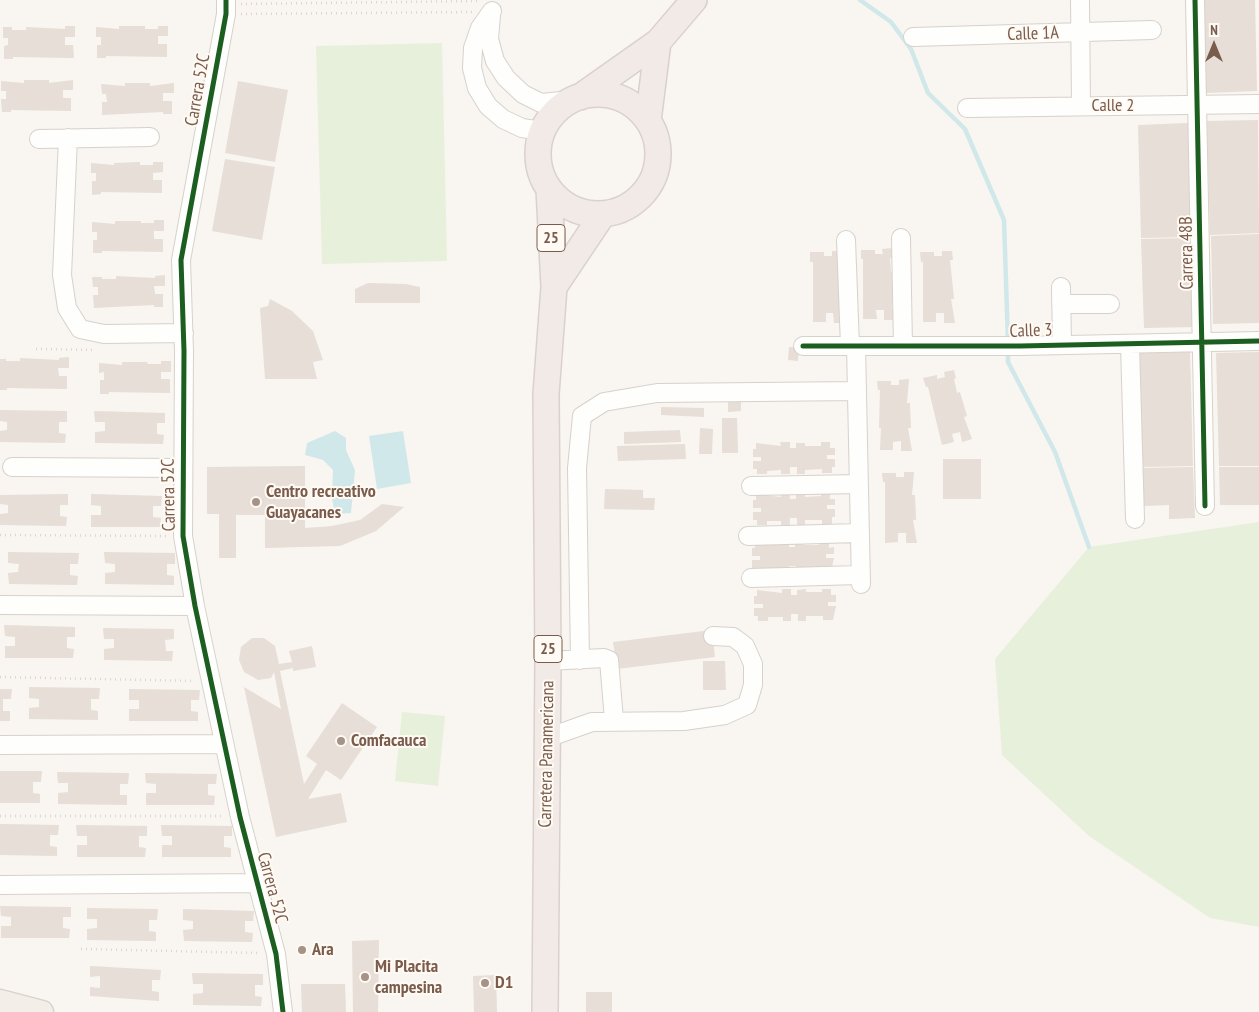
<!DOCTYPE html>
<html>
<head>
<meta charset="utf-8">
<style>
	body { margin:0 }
	#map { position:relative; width:1259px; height:1012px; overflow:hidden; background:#f9f5f0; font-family:"PT Sans Narrow",sans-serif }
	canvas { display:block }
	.north { position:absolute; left:1189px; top:20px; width:50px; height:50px; -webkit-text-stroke:4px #fffaf3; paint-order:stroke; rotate:0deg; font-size:14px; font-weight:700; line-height:20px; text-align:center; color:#7a5c4d }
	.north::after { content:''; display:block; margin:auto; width:18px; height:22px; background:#7a5c4d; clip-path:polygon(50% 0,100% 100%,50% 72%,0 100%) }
</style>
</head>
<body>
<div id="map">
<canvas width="1259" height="1012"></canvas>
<div class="north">N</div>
</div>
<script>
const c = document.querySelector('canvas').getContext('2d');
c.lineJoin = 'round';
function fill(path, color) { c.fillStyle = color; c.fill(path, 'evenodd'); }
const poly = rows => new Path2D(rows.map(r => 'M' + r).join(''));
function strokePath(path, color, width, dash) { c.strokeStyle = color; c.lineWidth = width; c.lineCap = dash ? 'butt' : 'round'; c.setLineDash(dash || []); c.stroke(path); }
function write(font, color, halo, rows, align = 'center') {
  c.font = font + ' "PT Sans Narrow",sans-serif'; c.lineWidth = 4; c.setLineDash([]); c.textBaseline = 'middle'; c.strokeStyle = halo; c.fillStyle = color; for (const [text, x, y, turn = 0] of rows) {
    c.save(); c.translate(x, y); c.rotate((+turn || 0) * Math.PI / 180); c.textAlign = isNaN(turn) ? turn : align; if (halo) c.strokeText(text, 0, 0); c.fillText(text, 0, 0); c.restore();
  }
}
const green = poly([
	[442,43,447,261,322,264,316,46],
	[1259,522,1259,927,1210,918,1089,836,1002,755,995,659,1089,547],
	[402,712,445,716,438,786,395,781]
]);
const water = poly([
	[335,431,346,438,346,450,355,470,351,513,335,514,332,499,333,470,323,460,305,455,307,443],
	[403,431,411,483,377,489,369,436]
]);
const stream = poly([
	[860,0,891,22,911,49,928,93,965,129,1004,220,1008,343],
	[1008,351,1008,362,1055,452,1089,547]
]);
const building = poly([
	[1204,0,1255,0,1257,91,1206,93],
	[65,26,75,26,75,37,65,37,65,45,73,45,74,58,13,57,13,59,4,59,4,46,8,45,8,38,3,38,3,27,12,27,12,30,26,30,26,27,65,29],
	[119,26,145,26,145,29,158,29,158,26,168,26,168,36,158,36,158,44,167,44,167,57,106,56,106,58,97,58,97,45,101,45,101,37,96,37,96,27,119,29],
	[24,80,49,80,49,83,73,80,73,90,63,90,63,98,71,98,71,111,11,110,11,112,2,112,1,99,6,99,6,91,1,91,1,81,24,83],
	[238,81,288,90,275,162,225,153],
	[125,83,150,83,150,86,174,83,174,93,163,93,163,101,172,101,172,114,163,114,163,112,102,115,102,102,107,102,106,94,102,94,101,84,125,86],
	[1258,120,1259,233,1210,235,1207,121],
	[1189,123,1192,237,1141,238,1138,125],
	[225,159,275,167,262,240,212,231],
	[140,162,140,165,153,165,153,162,163,162,163,172,153,173,153,180,162,180,162,193,101,192,101,194,92,195,92,181,96,181,96,173,91,173,91,163,114,165,114,163],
	[154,220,164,220,164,231,154,231,154,239,163,239,163,252,102,251,102,253,93,253,93,240,97,240,97,232,92,232,92,222,115,224,115,221,141,221,141,223,154,223],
	[1259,234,1259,323,1213,324,1211,236],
	[1192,238,1195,327,1144,328,1141,239],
	[893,248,893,258,890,258,891,272,893,272,892,310,895,310,895,320,884,320,884,310,876,310,877,319,863,319,863,259,861,259,861,250,875,250,875,254,883,254,882,249],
	[832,251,842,251,844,323,834,323,833,313,826,313,826,322,813,322,813,262,810,262,810,252,824,252,824,256,832,256],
	[942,251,952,251,953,260,950,260,954,299,951,299,955,323,944,323,944,313,936,313,936,322,923,322,923,262,921,262,920,252,934,252,934,256,942,256],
	[165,275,165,286,154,286,155,294,163,294,163,307,154,307,154,305,94,308,93,295,98,295,98,287,93,287,92,277,102,277,102,279,116,279,116,276,155,278,155,276],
	[368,283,406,284,420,287,420,303,355,303,355,289],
	[270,299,292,311,313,331,323,360,313,362,317,379,265,379,260,308,268,306],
	[789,347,799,347,798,361,788,360],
	[1190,352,1193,466,1142,467,1139,353],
	[1259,352,1259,466,1219,466,1216,353],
	[69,357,69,368,58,368,59,376,67,376,67,389,7,388,7,390,0,390,0,359,6,359,6,361,20,361,20,358,59,360,59,358],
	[161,361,171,361,171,372,161,372,161,379,170,379,170,393,109,392,109,394,100,394,100,380,104,380,104,372,99,373,99,363,122,365,122,362,147,362,148,364,161,364],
	[954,370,956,378,954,379,957,393,960,392,967,416,964,417,972,439,962,442,960,432,952,434,954,442,942,445,928,387,926,387,923,378,937,375,937,379,945,377,944,372],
	[909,379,907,403,910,403,911,428,908,428,912,451,901,451,901,441,893,442,893,450,880,450,881,428,879,428,880,390,878,390,877,381,891,381,891,385,899,385,899,380],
	[728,397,741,397,741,411,728,412],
	[661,407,704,408,704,417,661,415],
	[0,410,67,411,67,422,59,422,59,433,66,434,65,443,0,442,0,431,7,430,7,422,0,421],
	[94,411,165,413,165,423,157,423,157,434,164,435,163,444,95,443,95,432,105,431,105,422,95,422],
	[722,418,737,418,738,453,722,453],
	[700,428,713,429,712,454,699,454],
	[680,430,681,442,624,444,624,432],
	[780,442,790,442,790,448,796,448,796,443,805,443,805,446,821,446,821,442,830,442,830,448,835,448,835,455,827,455,827,459,835,459,835,467,832,467,832,473,822,473,822,469,805,470,805,474,797,474,797,467,790,467,790,474,781,474,781,470,767,471,767,474,757,474,757,469,753,469,753,461,761,461,761,457,753,457,753,449,756,449,756,443,781,446],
	[685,444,686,459,618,461,617,446],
	[943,459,981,459,981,499,943,499],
	[305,466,305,528,332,526,360,520,382,504,404,507,376,531,340,546,265,548,265,515,236,515,236,558,219,558,219,514,207,514,207,467],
	[1193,467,1195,518,1169,519,1169,505,1144,506,1143,468],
	[1219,467,1259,467,1259,505,1220,505],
	[904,472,914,472,912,495,915,495,916,520,913,520,917,543,906,543,906,533,898,533,898,542,885,543,885,482,883,482,882,473,896,473,896,477,904,477],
	[605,489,643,490,643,498,655,498,654,510,604,509],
	[780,493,790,493,790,499,796,499,796,493,805,493,805,497,821,496,821,493,830,493,830,499,835,499,835,505,827,505,827,509,835,509,835,517,832,517,832,524,822,524,822,520,805,520,805,525,797,525,797,518,790,518,790,525,781,525,781,521,767,521,767,525,757,525,757,520,753,520,753,512,761,512,761,508,753,508,753,500,756,500,756,494,781,497],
	[68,494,68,505,60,505,60,516,67,517,66,526,0,525,0,514,8,513,8,505,0,504,0,495],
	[91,494,162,496,161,506,153,506,153,517,161,518,160,527,91,527,91,515,101,515,101,506,91,505],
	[779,541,789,541,789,547,795,547,795,542,804,542,804,545,819,545,819,541,829,541,829,548,834,547,834,554,826,554,826,558,834,558,831,572,796,573,796,566,789,566,789,573,756,573,756,568,752,568,752,560,760,560,760,556,752,556,752,548,755,548,755,543,779,545],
	[8,552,79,553,78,564,70,564,70,575,78,576,77,585,9,584,8,573,18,572,19,564,8,563],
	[104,552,175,553,175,564,167,564,167,575,174,576,174,585,105,584,105,573,115,572,115,564,105,563],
	[782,589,791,589,791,595,797,595,797,590,806,589,806,592,822,592,822,589,831,589,831,595,836,595,836,602,828,602,828,606,836,606,833,620,823,620,823,616,806,616,806,621,798,621,798,614,791,614,791,621,783,621,783,617,768,617,768,621,758,621,758,616,754,616,754,608,763,608,763,604,754,604,754,596,757,596,757,590,782,593],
	[4,625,75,627,75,637,67,637,67,648,74,649,73,658,5,658,5,646,15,646,15,637,5,636],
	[103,628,174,629,174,639,165,640,166,651,173,651,172,661,104,660,104,649,114,648,114,639,104,639],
	[712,630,715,657,617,669,613,642],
	[252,638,264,638,275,646,279,664,292,662,289,651,312,646,316,667,293,671,293,668,280,671,304,784,317,764,306,756,342,703,377,727,341,780,326,770,308,799,341,793,347,822,276,837,244,687,281,709,274,672,271,678,258,680,244,672,239,660,241,647],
	[703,661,725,661,726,690,703,690],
	[29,687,100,688,99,699,91,699,91,710,98,711,98,720,29,719,29,708,39,707,39,699,29,698],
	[0,689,12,689,11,699,3,699,3,711,10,711,10,721,0,721],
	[129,689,200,690,199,700,191,700,191,711,198,712,198,721,129,721,129,709,139,709,139,700,129,700],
	[0,771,42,771,41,782,33,782,33,793,40,794,40,803,0,803],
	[57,772,129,773,128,784,120,784,120,795,127,795,127,805,58,804,58,793,68,792,68,783,58,783],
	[145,773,217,774,216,784,208,784,208,795,215,796,214,805,146,805,146,793,156,793,156,784,146,783],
	[0,824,59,825,58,835,50,835,50,846,57,847,57,856,0,855],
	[76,825,147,826,147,836,139,836,139,847,146,848,145,857,77,857,77,845,87,845,87,836,77,836],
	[161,825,232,826,232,836,224,836,224,847,231,848,231,857,162,857,162,845,172,845,172,836,162,836],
	[0,906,71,907,71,917,63,917,63,928,70,929,69,938,1,938,1,926,11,926,11,917,1,916],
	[87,908,158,909,157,920,149,920,149,931,156,932,156,941,87,940,87,929,97,928,97,919,87,919],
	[183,909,254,911,253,921,245,921,245,932,253,933,252,942,184,941,183,930,193,929,193,921,183,920],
	[379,940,378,1012,353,1012,352,941],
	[90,966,161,970,160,980,152,980,152,991,159,992,159,1001,90,996,90,987,100,988,100,976,90,977],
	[192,973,263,974,263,985,255,985,255,996,262,997,261,1006,193,1005,193,994,203,993,203,984,193,984],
	[496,975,497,1012,474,1012,473,976],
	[301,984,345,984,346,1012,302,1012],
	[586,992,612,992,612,1012,586,1012]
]);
const path = poly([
	[241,4,480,1],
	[241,14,473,12],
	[36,349,95,350],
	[0,535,169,536],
	[0,677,195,681],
	[0,816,223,816],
	[81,949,259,953]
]);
const minor = poly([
	[226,0,226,14,181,260,184,351,183,536,195,606,240,817,276,954,283,1012],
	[1080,0,1081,106],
	[1195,0,1205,506],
	[492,11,480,28,473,48,472,68,477,88,488,106,503,119,522,128,542,131],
	[491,15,489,39,495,61,506,78,523,94,541,103,572,100],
	[913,37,1152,30],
	[967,108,1259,104],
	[68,138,62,275,67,308,80,329,104,334,184,333],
	[39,139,150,137],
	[901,238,903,346],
	[846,240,850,346],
	[1061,287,1062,344],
	[1061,304,1110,304],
	[1130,345,1135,519],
	[803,346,1020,346,1259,341],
	[856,346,861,584],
	[12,467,182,468],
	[751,486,859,484],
	[748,536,860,533],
	[751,578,860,575],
	[0,605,195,606],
	[580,660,577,468,582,416,604,402,657,393,857,391],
	[548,661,604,658,609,660,614,720],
	[547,738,592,722,684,721,725,715,747,705,753,685,753,664,745,646,733,637,713,636],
	[0,745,224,744],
	[0,885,256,883]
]);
const major = poly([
	[0,1001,42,1012]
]);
const highway = poly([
	'538 154a60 60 0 1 1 120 0a60 60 0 1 1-120 0Z',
	[580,97,658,42,694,0],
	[648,121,658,42],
	[554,287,603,214],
	[545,1012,548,661,546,394,554,287,549,189]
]);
const cycleway = poly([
	[226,0,226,14,181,260,184,351,183,536,195,606,240,817,276,954,283,1012],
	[1195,0,1205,506],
	[803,346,1020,346,1259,341]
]);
const markers = [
	[256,502,5,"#a69286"],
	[341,741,5,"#a69286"],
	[302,950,5,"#a69286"],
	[365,977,5,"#a69286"],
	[485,983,5,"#a69286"]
];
const shields = [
	[551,238,28],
	[548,649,28]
];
const shieldNames = [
	["25",551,238],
	["25",548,649]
];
const streetNames = [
	["Calle 1A",1033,34,-2],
	["Carrera 52C",198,90,-80],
	["Calle 2",1113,106],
	["Carrera 48B",1187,253,-91],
	["Calle 3",1031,331,-2],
	["Carrera 52C",169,495,-91],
	["Carretera Panamericana",547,754,-89],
	["Carrera 52C",272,888,75]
];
const poiNames = [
	["Centro recreativo",266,492],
	["Guayacanes",266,513],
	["Comfacauca",351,741],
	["Ara",312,950],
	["Mi Placita",375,967],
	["campesina",375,988],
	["D1",495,983]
];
fill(green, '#e7f0db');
fill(water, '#d0e8ea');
strokePath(stream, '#d0e8ea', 4.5);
fill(building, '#e6ded7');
strokePath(minor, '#d7d1cb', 20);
strokePath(major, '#dad1cc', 25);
strokePath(highway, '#dad1cc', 28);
strokePath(path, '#dcd5d0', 2.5, [1, 4]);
strokePath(minor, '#fefefd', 18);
strokePath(major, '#f3eee8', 22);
strokePath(highway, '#f2eae7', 25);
strokePath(cycleway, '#1b5e20', 5);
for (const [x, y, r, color] of markers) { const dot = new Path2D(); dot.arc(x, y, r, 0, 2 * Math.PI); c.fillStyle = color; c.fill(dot); strokePath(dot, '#fffaf3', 2); }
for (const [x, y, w] of shields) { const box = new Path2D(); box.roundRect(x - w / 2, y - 13.5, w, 27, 4); c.fillStyle = '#fffaf3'; c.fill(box); strokePath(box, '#7a5c4d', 1); }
write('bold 16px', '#7a5c4d', null, shieldNames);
write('18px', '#7a5c4d', '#fffaf3', streetNames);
write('bold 18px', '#7a5c4d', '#fffaf3', poiNames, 'left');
</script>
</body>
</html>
